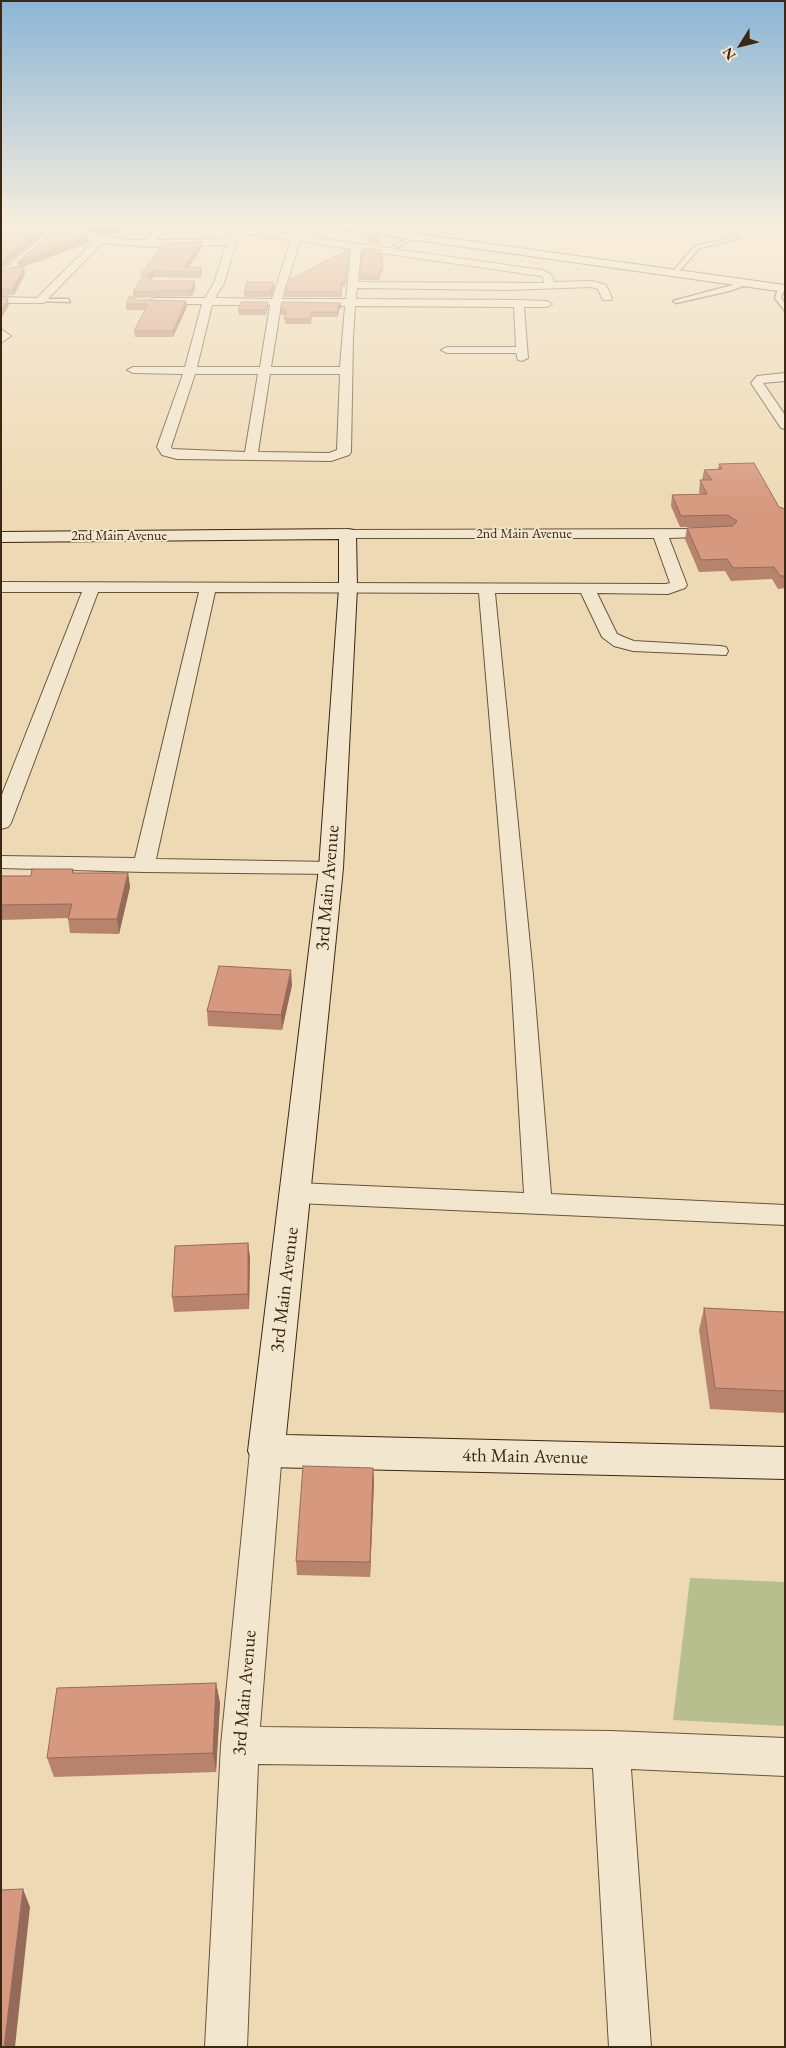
<!DOCTYPE html>
<html>
<head>
<meta charset="utf-8">
<style>
	body { margin:0 }
	#map { position:relative; width:786px; height:2048px; overflow:hidden; background:#edd9b3; font-family:"EB Garamond",serif }
	canvas { display:block }
	.frame { position:absolute; inset:0; border:2px solid #3b2712; pointer-events:none }
	.north { position:absolute; left:716px; top:20px; width:50px; height:50px; -webkit-text-stroke:4px #f3e6ce; paint-order:stroke; rotate:234deg; font-size:14px; font-weight:700; line-height:20px; text-align:center; color:#3b2712 }
	.north::after { content:''; display:block; margin:auto; width:18px; height:22px; background:#3b2712; clip-path:polygon(50% 0,100% 100%,50% 72%,0 100%) }
</style>
</head>
<body>
<div id="map">
<canvas width="786" height="2048"></canvas>
<div class="frame"></div>
<div class="north">N</div>
</div>
<script>
const c = document.querySelector('canvas').getContext('2d');
c.lineJoin = 'round';
function fill(path, color) { c.fillStyle = color; c.fill(path, 'evenodd'); }
const poly = rows => new Path2D(rows.map(r => 'M' + r).join(''));
function strokePath(path, color, width, dash) { c.strokeStyle = color; c.lineWidth = width; c.lineCap = dash ? 'butt' : 'round'; c.setLineDash(dash || []); c.stroke(path); }
function write(font, color, halo, rows, align = 'center') {
  c.font = font + ' "EB Garamond",serif'; c.lineWidth = 4; c.setLineDash([]); c.textBaseline = 'middle'; c.strokeStyle = halo; c.fillStyle = color; for (const [text, x, y, turn = 0] of rows) {
    c.save(); c.translate(x, y); c.rotate((+turn || 0) * Math.PI / 180); c.textAlign = isNaN(turn) ? turn : align; if (halo) c.strokeText(text, 0, 0); c.fillText(text, 0, 0); c.restore();
  }
}
const green = poly([
	[690,1578,785,1582,785,1726,673,1720]
]);
const lane = poly([
	[413,236,417,237,392,250,388,249,413,236],
	[738,236,740,238,699,248,676,275,671,274,695,246,738,236],
	[744,282,746,285,729,291,676,303,673,301,744,282],
	[781,287,784,289,781,298,785,304,785,311,775,298,778,289,781,287],
	[68,299,70,302,37,301,40,299,68,299]
]);
const street = poly([
	[1,223,20,223,131,240,147,240,159,223,168,223,157,240,228,239,233,232,188,223,212,223,298,235,309,230,314,233,309,237,542,270,551,274,554,282,592,281,606,285,612,298,611,300,603,300,598,289,591,287,508,290,357,288,356,299,519,300,547,301,552,304,547,307,524,307,528,358,522,361,518,360,516,353,447,353,441,350,447,347,516,347,514,307,355,306,353,338,351,452,349,455,331,461,177,459,162,455,157,447,183,374,133,373,127,370,133,367,185,367,202,304,154,304,149,301,154,298,205,298,214,283,226,245,149,247,102,243,44,303,1,303,1,297,37,298,93,242,56,235,1,280,1,272,47,233,3,226,1,223],
	[241,233,291,240,272,299,215,298,224,283,236,242,241,233],
	[300,241,351,249,346,299,282,299,300,241],
	[361,250,540,276,543,277,544,283,358,282,361,250],
	[212,305,270,305,260,367,197,367,212,305],
	[281,305,345,306,340,367,271,367,281,305],
	[195,374,258,374,245,452,172,449,171,447,195,374],
	[270,374,340,374,337,450,329,453,258,452,270,374],
	[397,223,406,223,407,237,401,237,397,223],
	[1,329,11,336,1,343,1,329],
	[785,373,785,381,763,383,785,415,785,429,781,428,751,383,757,376,785,373],
	[719,529,726,533,724,536,669,538,687,585,685,588,668,594,597,593,617,634,626,638,634,641,720,646,726,647,728,651,726,655,633,651,614,646,602,637,581,593,495,593,533,975,551,1194,785,1205,785,1225,297,1203,287,1200,284,1193,287,1186,297,1183,524,1193,511,975,479,593,215,592,156,859,331,862,338,864,341,868,338,872,331,874,144,872,1,868,1,856,135,858,199,592,98,592,11,823,8,827,1,829,1,797,82,592,1,592,1,582,666,584,670,583,654,538,348,538,341,534,348,530,719,529],
	[266,1437,277,1441,282,1451,260,1727,611,1731,785,1738,785,1776,631,1769,651,2047,609,2047,593,1768,258,1764,247,2047,205,2047,221,1745,250,1451,255,1441,266,1437]
]);
const secondary = poly([
	[311,223,340,223,785,285,785,292,316,226,311,223],
	[348,529,354,530,356,534,357,588,343,868,286,1435,785,1447,785,1479,266,1467,253,1462,248,1451,319,868,339,588,339,539,1,542,1,532,348,529]
]);
const wall = poly([
	[34,223,142,223,110,235],
	[367,235,380,237,380,245,367,243],
	[202,242,202,247,189,267,201,267,202,273,200,278,154,277,151,279,153,281,195,281,195,288,192,296,133,298,133,292,142,278,141,274],
	[88,243,21,267,24,267,25,274,14,295,1,296,1,273],
	[363,248,383,267,383,272,381,272,380,280,360,280],
	[349,249,345,287,342,287,342,297,285,297,284,292],
	[274,282,274,287,271,297,244,297,244,292],
	[136,300,186,301,187,307,173,337,135,337,134,331,145,310,126,310,126,304],
	[268,302,268,307,266,315,239,315,238,310],
	[341,303,341,308,339,310,338,317,312,317,311,324,285,324,285,315,281,315,281,310],
	[719,464,779,507,785,509,785,588,778,589,772,579,731,581,725,571,699,572,685,539,687,528,698,527,680,527,671,506,672,495,700,494,699,492,700,480,702,480,704,470,718,469],
	[73,869,74,873,128,873,130,887,119,934,70,933,68,918,1,920,1,876,31,876],
	[292,985,282,1030,208,1026,207,1011],
	[248,1243,250,1258,249,1309,174,1312,172,1297],
	[704,1308,785,1312,785,1413,710,1409,699,1330],
	[373,1468,374,1482,370,1577,297,1575,296,1561],
	[216,1683,220,1703,216,1772,54,1777,47,1758]
]);
const shadedWall = poly([
	[125,223,142,223,110,235,109,229],
	[42,228,43,234,1,269,1,262],
	[87,236,88,243,18,269,17,262],
	[202,242,202,247,186,272,184,267],
	[24,267,25,274,14,295,13,289],
	[201,267,202,273,200,278,199,272],
	[153,271,154,277,147,281,147,275],
	[195,281,195,288,192,296,191,290],
	[274,282,274,287,271,297,270,292],
	[8,298,9,305,1,319,1,310],
	[186,301,187,307,173,337,173,331],
	[341,303,341,308,339,310,338,317,338,305],
	[128,873,130,887,119,934,117,919],
	[291,970,292,985,282,1030,281,1015],
	[248,1243,250,1258,249,1309,248,1294],
	[373,1468,374,1482,370,1577,370,1562],
	[216,1683,220,1703,216,1772,213,1753],
	[23,1889,30,1907,15,2047,4,2047]
]);
const building = poly([
	[1,223,9,223,42,228,1,262,1,223],
	[71,223,125,223,109,229,71,223],
	[379,229,380,237,367,235,379,229],
	[56,230,87,236,17,262,56,230],
	[202,242,184,267,201,267,199,272,153,271,147,275,153,281,195,281,191,290,133,292,144,274,141,274,164,243,202,242],
	[363,248,381,250,383,267,381,267,380,276,360,276,363,248],
	[349,249,345,282,341,282,341,292,284,292,288,281,349,249],
	[11,267,24,267,13,289,1,289,1,273,11,267],
	[247,282,274,282,270,292,244,292,247,282],
	[130,296,136,300,186,301,173,331,134,331,148,304,126,304,130,296],
	[1,298,8,298,1,310,1,298],
	[241,302,268,302,266,310,238,310,241,302],
	[282,302,341,303,338,305,338,312,312,312,310,319,284,319,286,310,281,310,282,302],
	[754,463,779,507,785,509,785,576,780,576,774,567,733,568,727,559,701,560,687,528,733,526,737,521,728,515,681,516,672,495,707,494,700,480,712,480,704,470,722,469,719,464,754,463],
	[32,869,73,869,72,873,128,873,117,919,68,919,72,904,1,905,1,876,31,876,32,869],
	[219,966,291,970,281,1015,207,1011,219,966],
	[248,1243,248,1294,172,1297,175,1246,248,1243],
	[704,1308,785,1312,785,1391,715,1388,704,1308],
	[303,1466,373,1468,370,1562,296,1561,303,1466],
	[216,1683,213,1753,47,1758,57,1688,216,1683],
	[23,1889,4,2047,1,2047,1,1890,23,1889]
]);
const farStreetnames = [
	["2nd Main Avenue",524,534],
	["2nd Main Avenue",119,536]
];
const nearStreetnames = [
	["3rd Main Avenue",328,888,-85],
	["3rd Main Avenue",285,1290,-83],
	["4th Main Avenue",525,1457,1],
	["3rd Main Avenue",245,1693,-85]
];
fill(green, '#b7bf8e');
strokePath(lane, '#68543a', 3);
strokePath(street, '#68543a', 2);
strokePath(secondary, '#3b2712', 2);
fill(lane, '#f3e6ce');
fill(street, '#f3e6ce');
fill(secondary, '#f3e6ce');
fill(wall, '#b8836c');
fill(shadedWall, '#966a58');
fill(building, '#d6987e');
strokePath(building, '#966a58', 1);
const sky = c.createLinearGradient(0, 0, 0, 510);
sky.addColorStop(0, '#8bb5d6');
sky.addColorStop(0.44, '#f7eedd');
sky.addColorStop(1, '#f7eedd00');
c.fillStyle = sky;
c.fillRect(0, 0, 786, 510);
write('14px', '#3b2712', '#f3e6ce', farStreetnames);
write('19px', '#3b2712', '#f3e6ce', nearStreetnames);
</script>
</body>
</html>
